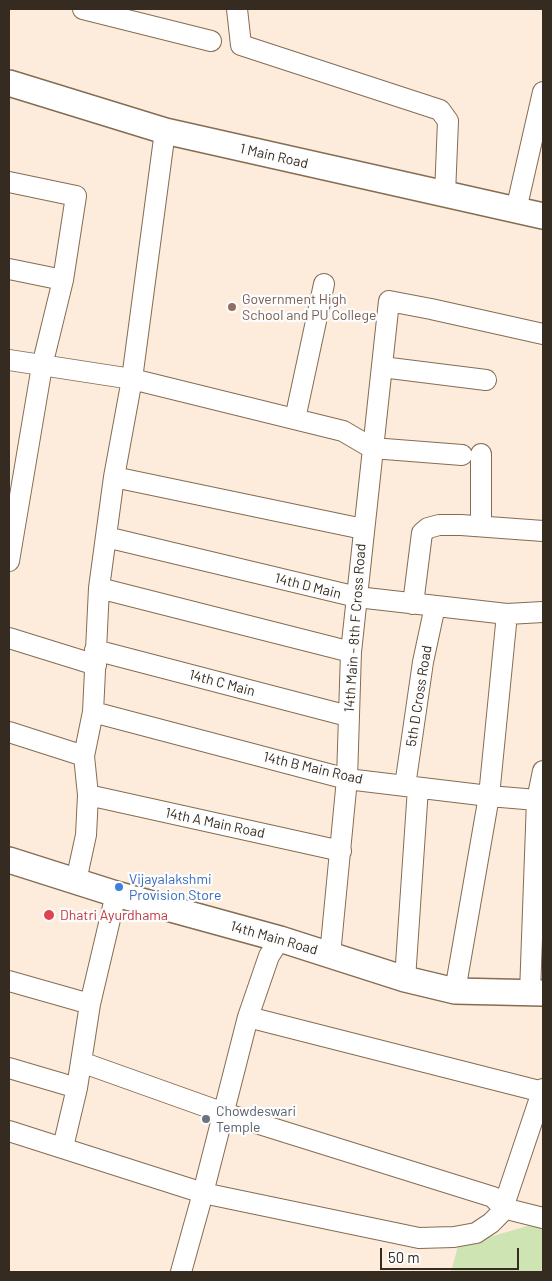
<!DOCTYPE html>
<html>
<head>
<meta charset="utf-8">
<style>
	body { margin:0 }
	#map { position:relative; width:552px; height:1281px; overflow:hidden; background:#fdecdb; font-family:Barlow,sans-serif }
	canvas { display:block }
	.frame { position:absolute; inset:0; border:10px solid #352b20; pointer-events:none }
	.scale { position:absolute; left:380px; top:1248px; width:139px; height:22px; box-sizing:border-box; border:2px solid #352b20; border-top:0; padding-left:6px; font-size:15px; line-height:18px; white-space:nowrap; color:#352b20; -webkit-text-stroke:4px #fdfdfd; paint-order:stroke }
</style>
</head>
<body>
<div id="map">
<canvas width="552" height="1281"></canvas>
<div class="frame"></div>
<div class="scale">50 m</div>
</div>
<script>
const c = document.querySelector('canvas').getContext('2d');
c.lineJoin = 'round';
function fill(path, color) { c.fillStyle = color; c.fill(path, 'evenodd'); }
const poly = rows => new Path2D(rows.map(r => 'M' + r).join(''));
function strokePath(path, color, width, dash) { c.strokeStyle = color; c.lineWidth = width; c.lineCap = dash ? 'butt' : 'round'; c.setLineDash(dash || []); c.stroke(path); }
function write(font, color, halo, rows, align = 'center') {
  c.font = font + ' Barlow,sans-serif'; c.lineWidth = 4.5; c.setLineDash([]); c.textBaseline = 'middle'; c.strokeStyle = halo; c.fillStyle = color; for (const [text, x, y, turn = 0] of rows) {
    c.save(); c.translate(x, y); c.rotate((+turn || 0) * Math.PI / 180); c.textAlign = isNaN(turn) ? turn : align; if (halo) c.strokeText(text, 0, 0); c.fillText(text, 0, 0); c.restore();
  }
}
const green = poly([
	[531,1225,543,1226,543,1272,451,1272,458,1246]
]);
const minor = poly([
	[83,9,211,41],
	[237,9,241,45,440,110,448,121,445,194],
	[9,182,76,196],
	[516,210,543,92],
	[9,269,63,280],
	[9,360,132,379,343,431,372,448,462,455],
	[382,367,486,380],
	[295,419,324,284],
	[114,477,363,529],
	[481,526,481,454],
	[106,537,357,597,507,614,543,612],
	[9,561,42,366,63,280,76,196,74,196],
	[99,588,351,652],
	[413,604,422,533,428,528,439,525,461,525,543,531],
	[9,638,96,665],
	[95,650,348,716],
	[93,712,347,779,489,796,537,800],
	[9,732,84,756],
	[405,786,423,662,435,606],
	[88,795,341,851],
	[76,881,86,835,88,795,84,756,93,712,99,588,114,477,132,379,165,131],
	[330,955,347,779,351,652,389,301,431,309,543,334],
	[405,979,418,788],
	[9,981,90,1004],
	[455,991,489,796,507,614],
	[530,993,537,800,543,771],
	[248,1017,543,1092],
	[9,1068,77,1088],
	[543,1089,503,1208,543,1218],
	[9,1131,203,1193,419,1238,454,1237,476,1233,491,1223,500,1214,503,1208,493,1197,224,1113,81,1062],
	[63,1147,77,1088,90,1004,116,894],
	[181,1272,203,1193,248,1017,269,956,280,939]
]);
const tertiary = poly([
	[9,83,165,131,543,216],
	[9,860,116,894,280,939,405,979,455,991,543,993]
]);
const markers = [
	[232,307,5,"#8d6e63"],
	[119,887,5,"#3f7fe0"],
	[49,915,6,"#e0444e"],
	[206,1119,5,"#6b7280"]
];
const streetNames = [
	["1 Main Road",274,156,13],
	["14th D Main",308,586,14],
	["14th Main - 8th F Cross Road",355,628,-86],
	["14th C Main",222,683,15],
	["5th D Cross Road",419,696,-81],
	["14th B Main Road",313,768,13],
	["14th A Main Road",215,823,12],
	["14th Main Road",274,938,16]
];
const educationNames = [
	["Government High",242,299],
	["School and PU College",242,315]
];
const shopNames = [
	["Vijayalakshmi",129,879],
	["Provision Store",129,895]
];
const healthNames = [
	["Dhatri Ayurdhama",60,915]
];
const worshipNames = [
	["Chowdeswari",216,1111],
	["Temple",216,1127]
];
fill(green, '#cee4b2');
strokePath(minor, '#856c53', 22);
strokePath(tertiary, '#856c53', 28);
strokePath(minor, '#fff', 20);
strokePath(tertiary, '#fff', 25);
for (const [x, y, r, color] of markers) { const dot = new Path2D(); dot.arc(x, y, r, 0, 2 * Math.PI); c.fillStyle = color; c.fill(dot); strokePath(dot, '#fdfdfd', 2); }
write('14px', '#352b20', '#fdfdfd', streetNames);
write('14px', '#785e54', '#fdfdfd', educationNames, 'left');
write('14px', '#366cbe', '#fdfdfd', shopNames, 'left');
write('14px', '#be3a42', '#fdfdfd', healthNames, 'left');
write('14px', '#5b616d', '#fdfdfd', worshipNames, 'left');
</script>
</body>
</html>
